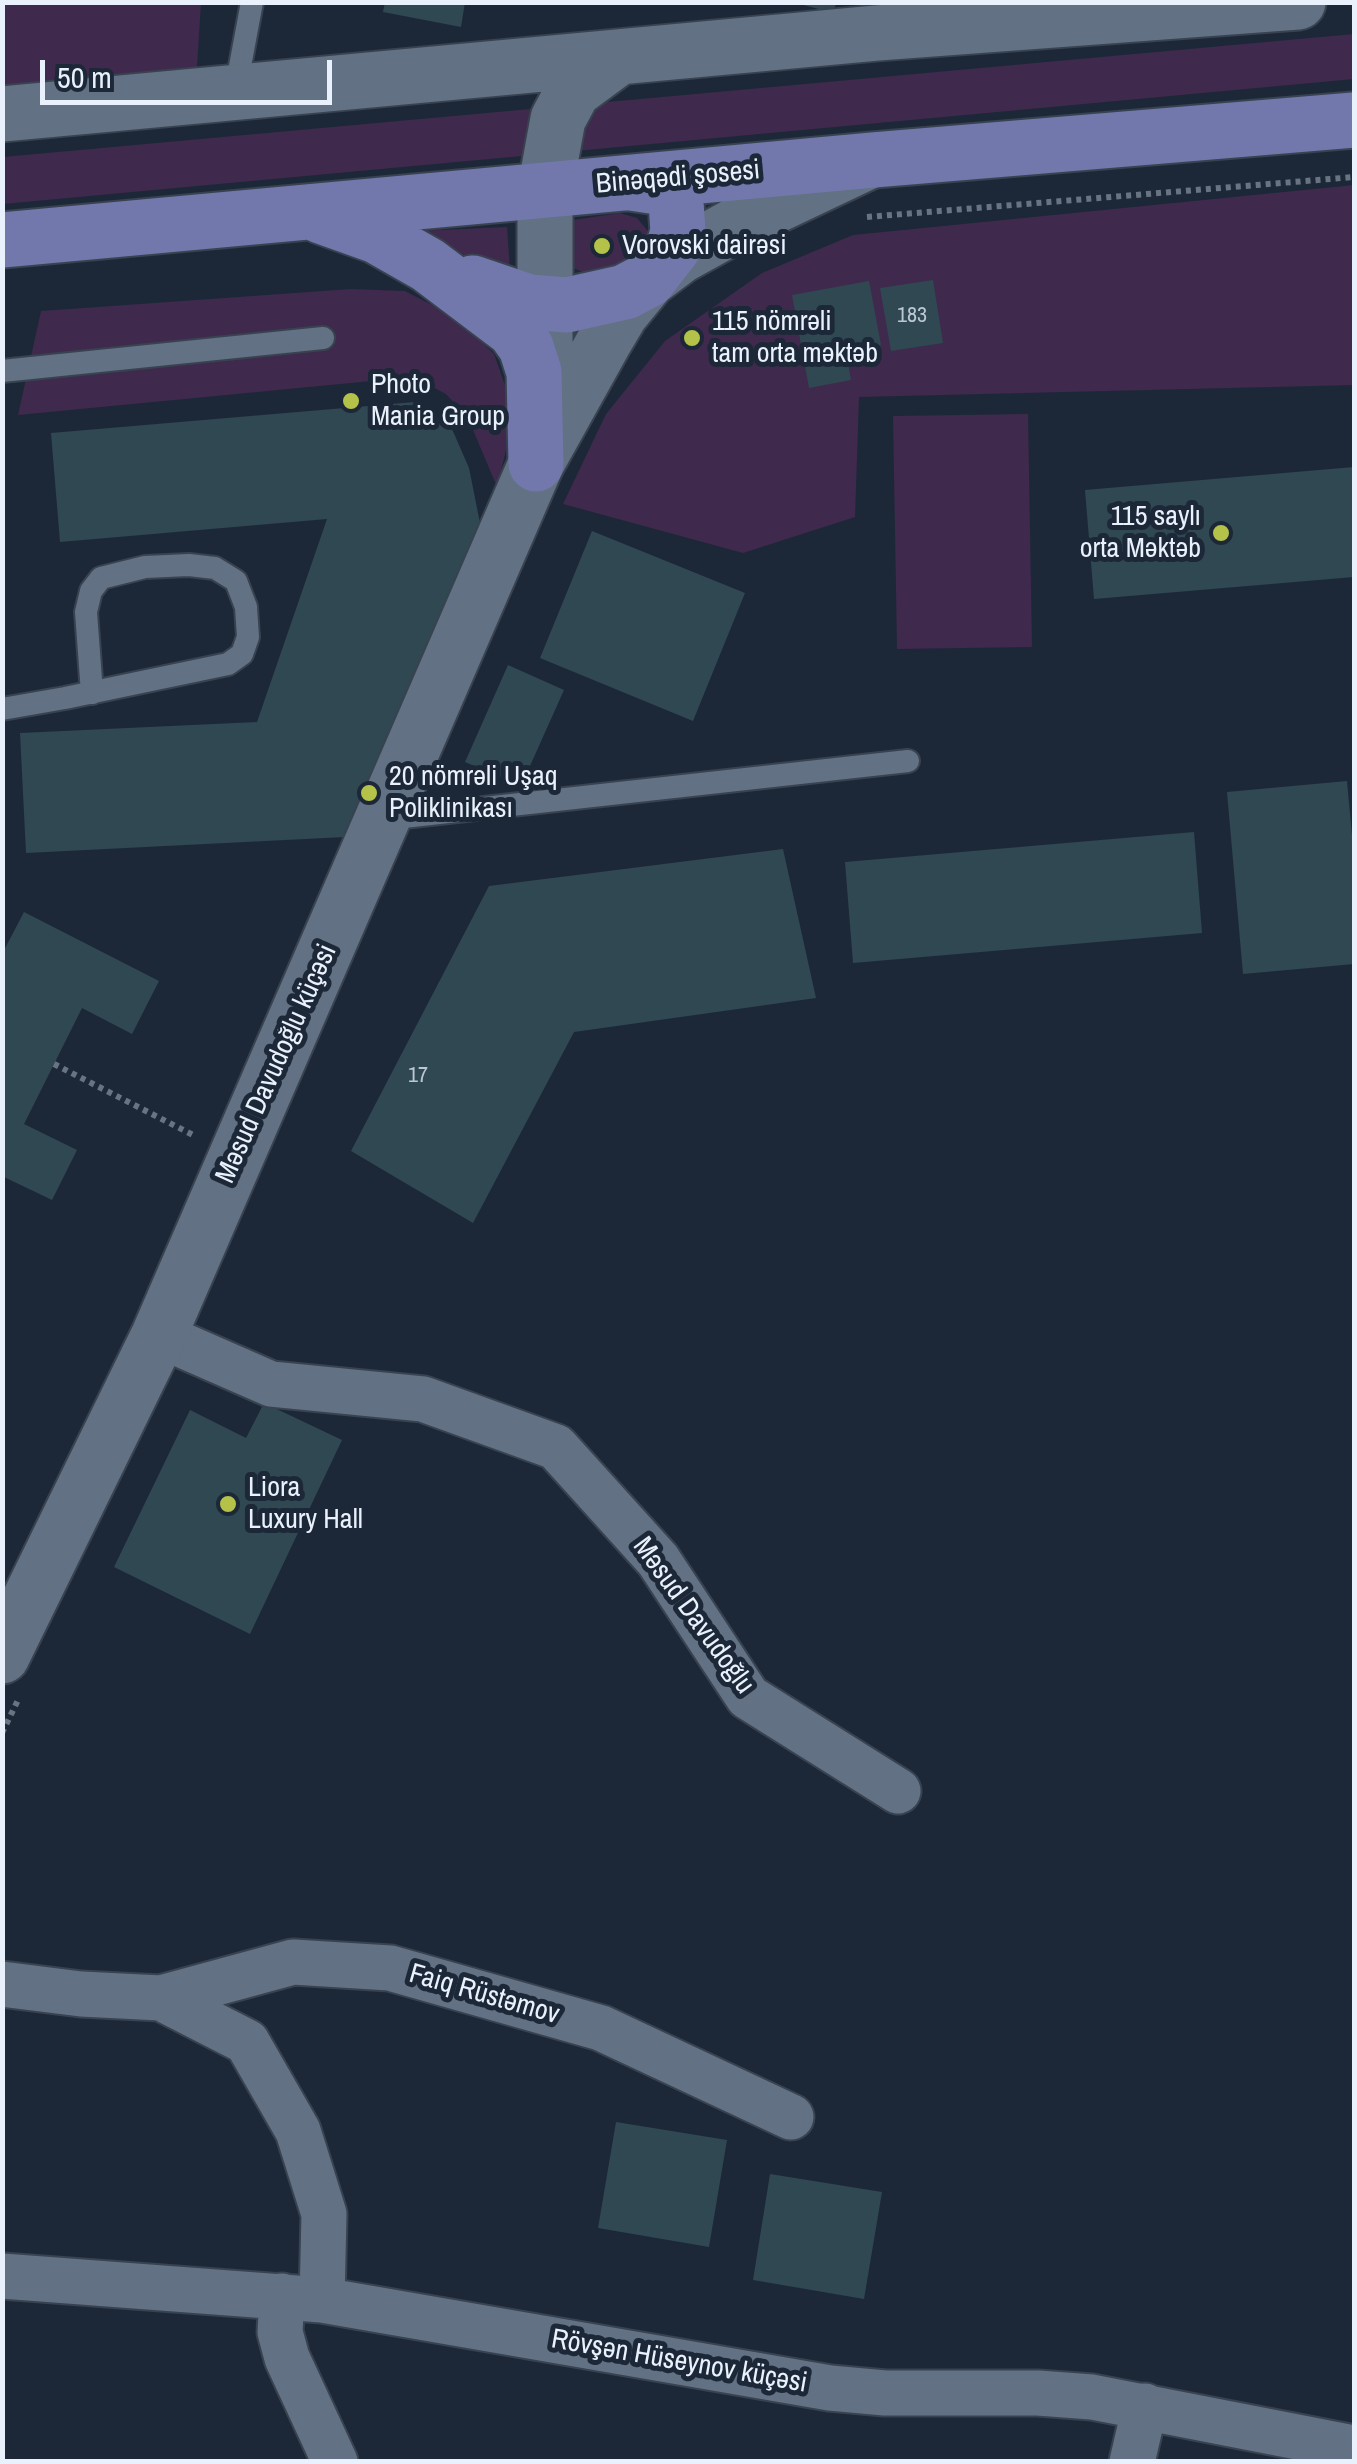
<!DOCTYPE html>
<html>
<head>
<meta charset="utf-8">
<style>
	body { margin:0 }
	#map { position:relative; width:1357px; height:2464px; overflow:hidden; background:#1c2838; font-family:"Archivo Narrow",sans-serif }
	canvas { display:block }
	.frame { position:absolute; inset:0; border:5px solid #e9f1fc; pointer-events:none }
	.scale { position:absolute; left:40px; top:60px; width:292px; height:45px; box-sizing:border-box; border:5px solid #e9f1fc; border-top:0; padding-left:12px; font-size:30px; line-height:35px; white-space:nowrap; color:#e9f1fc; -webkit-text-stroke:8px #1c2838; paint-order:stroke }
</style>
</head>
<body>
<div id="map">
<canvas width="1357" height="2464"></canvas>
<div class="frame"></div>
<div class="scale">50 m</div>
</div>
<script>
const c = document.querySelector('canvas').getContext('2d');
c.lineJoin = 'round';
function fill(path, color) { c.fillStyle = color; c.fill(path, 'evenodd'); }
const poly = rows => new Path2D(rows.map(r => 'M' + r).join(''));
function strokePath(path, color, width, dash) { c.strokeStyle = color; c.lineWidth = width; c.lineCap = dash ? 'butt' : 'round'; c.setLineDash(dash || []); c.stroke(path); }
function write(font, color, halo, rows, align = 'center') {
  c.font = font + ' "Archivo Narrow",sans-serif'; c.lineWidth = 10; c.setLineDash([]); c.textBaseline = 'middle'; c.strokeStyle = halo; c.fillStyle = color; for (const [text, x, y, turn = 0] of rows) {
    c.save(); c.translate(x, y); c.rotate((+turn || 0) * Math.PI / 180); c.textAlign = isNaN(turn) ? turn : align; if (halo) c.strokeText(text, 0, 0); c.fillText(text, 0, 0); c.restore();
  }
}
const green = poly([
	[3,3,201,3,196,83,3,93],
	[1354,34,1354,79,3,204,3,157],
	[1354,185,1354,385,859,397,855,517,743,553,563,504,606,414,665,341,762,273,853,235],
	[620,213,637,218,647,230,650,250,642,265,588,274,568,266,561,233,573,220],
	[507,227,510,270,395,232],
	[351,289,405,291,459,319,494,354,515,414,497,487,468,418,446,394,413,377,18,415,41,311],
	[1028,414,1032,647,897,649,893,416]
]);
const building = poly([
	[385,2,465,2,461,27,383,12],
	[792,2,836,2,834,13],
	[933,280,943,343,891,351,880,288],
	[869,281,881,345,846,352,851,380,809,388,792,295],
	[415,402,452,429,469,468,480,523,345,837,26,853,20,733,257,722,327,519,60,542,51,433],
	[1354,467,1354,577,1094,599,1085,490],
	[592,531,745,593,693,721,540,658],
	[508,665,564,690,521,786,465,762],
	[1347,781,1354,857,1354,964,1243,974,1227,792],
	[1194,832,1202,933,853,963,845,862],
	[783,849,816,998,574,1032,473,1223,351,1151,489,886],
	[24,912,159,981,132,1034,82,1008,24,1124,77,1150,52,1200,2,1176,2,954],
	[264,1403,342,1440,250,1634,114,1567,190,1410,246,1438],
	[616,2122,727,2140,709,2247,598,2228],
	[770,2174,882,2192,864,2299,753,2280]
]);
const path = poly([
	[867,217,1354,177],
	[54,1064,195,1136],
	[2,1733,19,1698]
]);
const service = poly([
	[235,93,252,2],
	[2,371,323,338],
	[2,709,65,698,228,664,242,654,248,637,246,607,236,581,215,568,189,565,145,567,101,578,91,591,86,612,92,693],
	[385,819,908,761]
]);
const minor = poly([
	[159,1335,271,1384,423,1399,556,1447,658,1560,748,1697,898,1791],
	[2,1984,81,1994,161,1998,293,1962,390,1968,601,2028,791,2117],
	[161,1998,247,2042,298,2131,324,2214,322,2300],
	[2,2276,322,2300,830,2388,885,2393,1038,2393,1092,2397,1354,2448],
	[282,2296,280,2332,287,2358,335,2462],
	[1132,2462,1145,2406]
]);
const tertiary = poly([
	[2,114,877,33,1298,2],
	[545,351,545,190,558,119,573,91,619,57],
	[2,1656,159,1335,536,464,605,340,621,313,648,280,680,256,745,220,865,163]
]);
const primary = poly([
	[321,216,377,236,428,265,514,330,526,347,534,372,536,464],
	[2,240,873,160,1354,120],
	[473,283,529,302,567,305,625,292,648,280,673,248,678,232,676,202,667,191,658,187,631,183]
]);
const markers = [
	[602,246,10,"#b5c249"],
	[692,338,10,"#b5c249"],
	[351,401,10,"#b5c249"],
	[1221,533,10,"#b5c249"],
	[369,793,10,"#b5c249"],
	[228,1504,10,"#b5c249"]
];
const numberNames = [
	["183",912,316],
	["17",418,1076]
];
const streetNames = [
	["Binəqədi şosesi",678,178,-5],
	["Məsud Davudoğlu küçəsi",277,1064,-66],
	["Məsud Davudoğlu",693,1616,54],
	["Faiq Rüstəmov",484,1995,16],
	["Rövşən Hüseynov küçəsi",679,2362,10]
];
const poiNames = [
	["Vorovski dairəsi",622,246],
	["115 nömrəli",712,322],
	["tam orta məktəb",712,354],
	["Photo",371,385],
	["Mania Group",371,417],
	["115 saylı",1201,517,"right"],
	["orta Məktəb",1201,549,"right"],
	["20 nömrəli Uşaq",389,777],
	["Poliklinikası",389,809],
	["Liora",248,1488],
	["Luxury Hall",248,1520]
];
fill(green, '#3f294d');
fill(building, '#304852');
strokePath(service, '#384250', 26);
strokePath(minor, '#384250', 49);
strokePath(tertiary, '#384250', 59);
strokePath(primary, '#384250', 59);
strokePath(path, '#697482', 6, [5, 5]);
strokePath(service, '#627183', 22);
strokePath(minor, '#627183', 45);
strokePath(tertiary, '#627183', 55);
strokePath(primary, '#7278ac', 55);
for (const [x, y, r, color] of markers) { const dot = new Path2D(); dot.arc(x, y, r, 0, 2 * Math.PI); c.fillStyle = color; c.fill(dot); strokePath(dot, '#1c2838', 4); }
write('22px', '#bbc7d2', null, numberNames);
write('28px', '#e9f1fc', '#1c2838', streetNames);
write('28px', '#e9f1fc', '#1c2838', poiNames, 'left');
</script>
</body>
</html>
